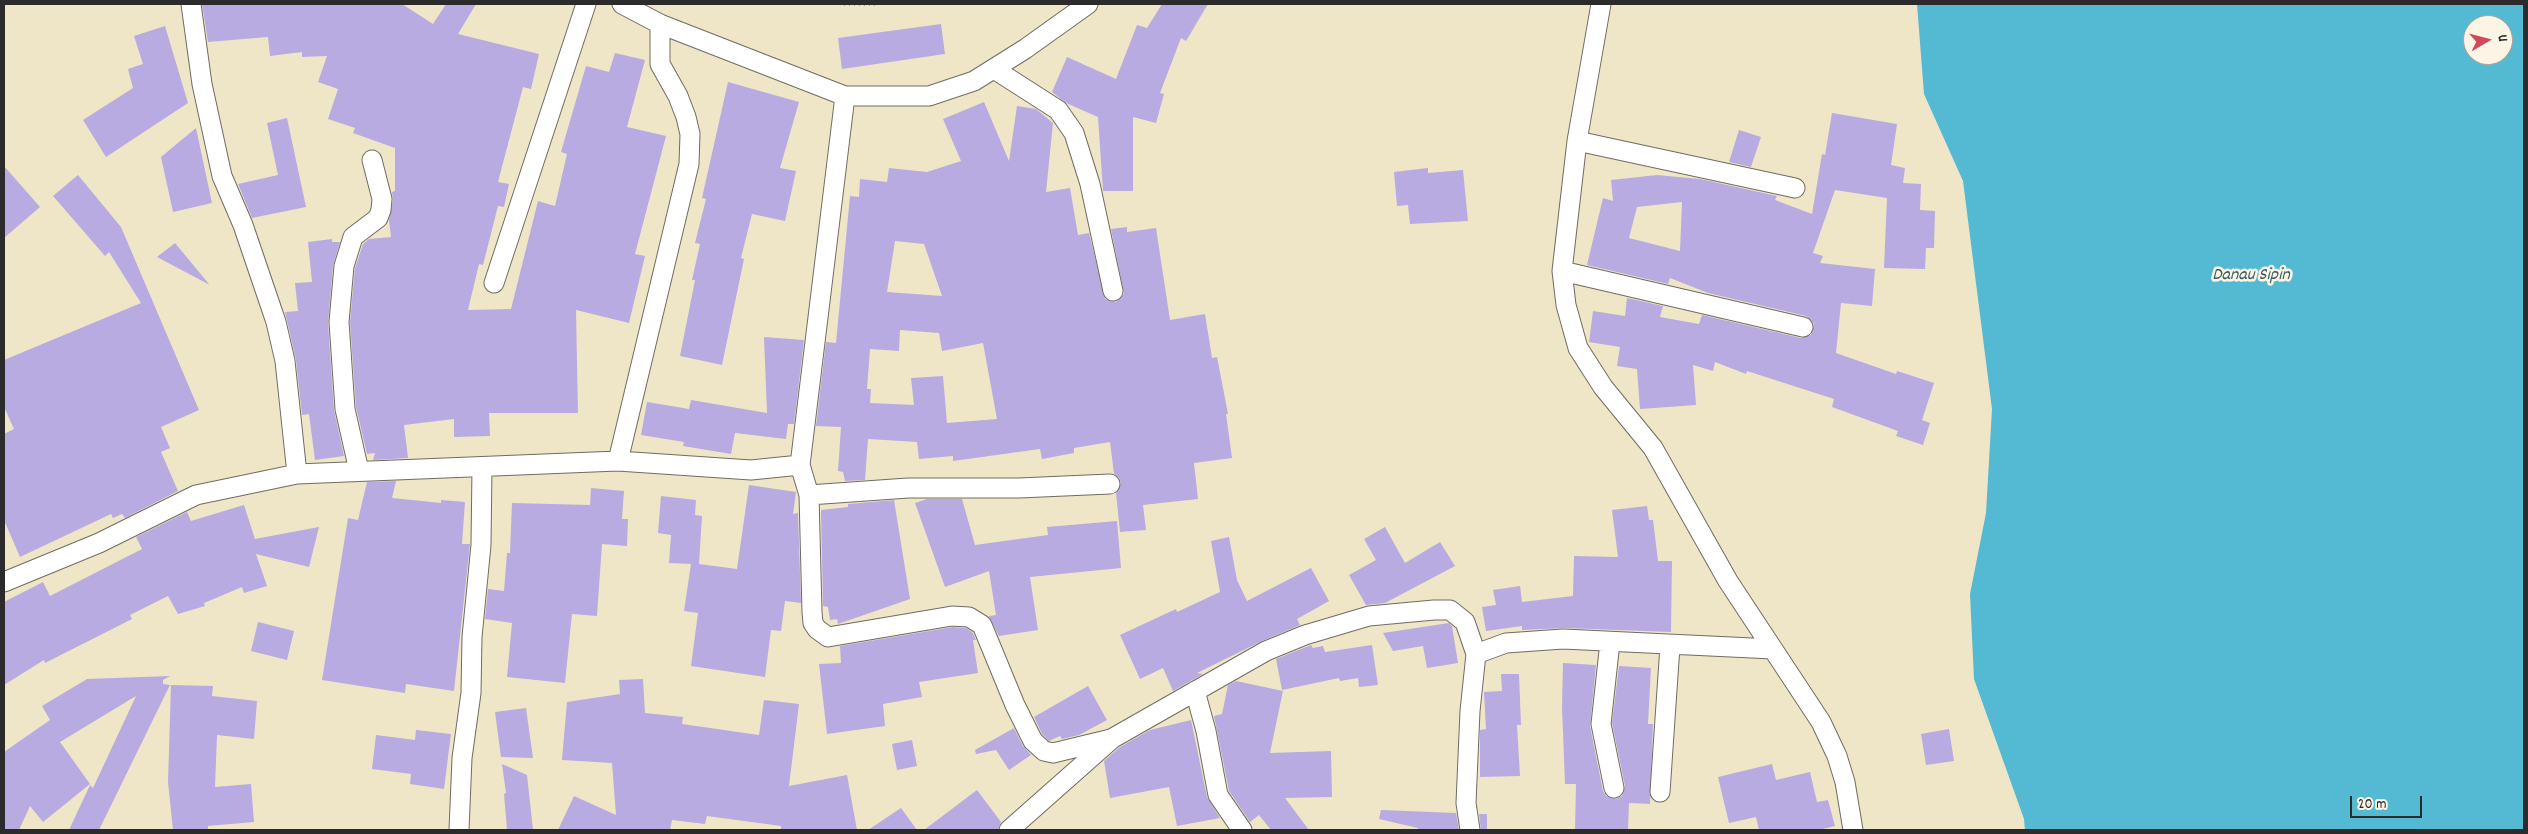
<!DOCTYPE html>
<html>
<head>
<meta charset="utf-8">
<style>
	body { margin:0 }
	#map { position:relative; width:2528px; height:834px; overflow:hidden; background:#efe6c7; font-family:Dekko,sans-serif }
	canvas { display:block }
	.frame { position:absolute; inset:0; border:5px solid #2b2b2b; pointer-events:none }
	.north { position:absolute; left:2463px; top:15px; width:50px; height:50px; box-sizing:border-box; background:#fcf5e5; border:1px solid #a8a49b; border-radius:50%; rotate:82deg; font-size:14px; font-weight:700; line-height:20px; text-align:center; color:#2b2b2b }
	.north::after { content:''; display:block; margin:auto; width:18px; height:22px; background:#d1495b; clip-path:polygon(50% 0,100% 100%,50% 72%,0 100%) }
	.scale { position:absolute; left:2350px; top:796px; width:72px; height:22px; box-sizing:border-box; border:2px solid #2b2b2b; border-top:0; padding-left:6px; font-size:15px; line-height:18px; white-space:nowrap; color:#2b2b2b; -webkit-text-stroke:4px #fcf5e5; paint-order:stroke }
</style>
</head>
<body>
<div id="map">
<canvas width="2528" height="834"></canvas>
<div class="frame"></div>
<div class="north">U</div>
<div class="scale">20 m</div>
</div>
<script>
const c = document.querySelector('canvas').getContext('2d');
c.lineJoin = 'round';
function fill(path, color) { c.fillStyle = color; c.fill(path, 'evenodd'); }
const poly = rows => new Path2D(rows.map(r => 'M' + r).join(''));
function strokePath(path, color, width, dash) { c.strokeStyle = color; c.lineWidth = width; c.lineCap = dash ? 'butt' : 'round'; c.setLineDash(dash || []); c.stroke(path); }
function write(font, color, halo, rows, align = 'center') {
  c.font = font + ' Dekko,sans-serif'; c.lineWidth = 5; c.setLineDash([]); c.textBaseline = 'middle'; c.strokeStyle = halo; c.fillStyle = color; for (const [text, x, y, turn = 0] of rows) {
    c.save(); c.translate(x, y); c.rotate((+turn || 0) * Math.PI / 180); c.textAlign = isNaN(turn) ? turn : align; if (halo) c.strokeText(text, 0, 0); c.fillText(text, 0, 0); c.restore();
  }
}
const water = poly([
	[1917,4,2524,4,2524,830,2025,830,2024,819,1974,679,1970,594,1986,513,1992,409,1963,181,1924,94],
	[2473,25,2503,25,2503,55,2473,55]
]);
const building = poly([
	[202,4,402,4,433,24,446,4,476,4,458,34,539,54,531,89,523,87,498,182,509,184,504,207,498,206,483,265,479,264,468,310,511,309,538,201,555,206,567,154,561,152,586,66,609,72,615,53,645,60,627,127,666,136,635,254,645,256,629,323,576,310,578,413,489,413,490,436,454,437,454,419,404,425,408,458,373,460,375,453,367,454,356,407,350,322,355,268,363,244,369,239,391,237,389,220,393,200,392,192,395,191,395,148,353,133,355,128,328,119,338,89,318,82,327,56,302,57,302,52,270,56,268,37,208,42],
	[1162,4,1208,4,1186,41,1181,38,1160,93,1164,94,1156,123,1133,117,1133,191,1103,191,1098,117,1066,103,1052,92,1067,57,1116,79,1137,25,1147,28],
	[941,24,945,54,842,69,838,38],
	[165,26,188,103,106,157,83,120,133,88,128,69,143,64,134,36],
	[728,82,799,102,780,168,796,171,785,221,752,214,741,258,744,259,722,365,680,356,695,280,692,280,700,244,695,243,706,199,702,198],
	[984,102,1009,161,1017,106,1036,109,1053,123,1046,192,1070,188,1078,235,1089,233,1105,299,1116,302,1124,294,1111,229,1127,227,1127,232,1156,228,1170,320,1205,314,1212,358,1217,357,1228,414,1226,414,1232,458,1194,463,1198,499,1143,505,1146,530,1120,532,1116,493,1121,483,1119,478,1114,474,1110,442,1074,448,1074,453,1042,459,1040,449,953,461,953,456,919,459,917,442,868,439,865,480,845,481,843,472,838,471,841,427,816,426,826,342,836,343,850,196,859,197,860,179,887,182,889,168,927,172,961,161,943,119],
	[895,241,924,244,942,296,887,292],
	[900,330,939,333,942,351,983,343,997,419,947,423,943,376,911,378,914,405,870,403,871,389,867,389,870,349,899,351],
	[1832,113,1897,124,1891,165,1905,168,1903,183,1921,184,1920,210,1935,211,1934,248,1926,248,1925,269,1884,268,1887,198,1835,190,1813,253,1823,256,1820,263,1875,269,1872,306,1841,303,1836,353,1896,374,1897,371,1934,383,1922,420,1930,423,1923,445,1896,436,1898,431,1832,407,1834,399,1747,371,1746,374,1715,362,1713,371,1693,365,1696,405,1640,409,1637,369,1617,366,1620,347,1589,342,1593,311,1625,316,1627,298,1663,306,1660,317,1699,324,1702,315,1801,338,1811,335,1814,324,1806,316,1708,293,1670,278,1668,284,1587,265,1603,198,1613,201,1611,180,1657,175,1700,179,1777,196,1775,200,1812,214,1822,154,1825,155],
	[1682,202,1680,251,1629,238,1637,207],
	[287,118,306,207,252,218,238,184,278,175,267,123],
	[196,128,212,203,173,212,161,157],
	[1739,130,1761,137,1751,167,1729,162],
	[4,166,40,207,4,238],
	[1428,168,1428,173,1463,170,1468,221,1410,224,1408,205,1397,206,1394,172],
	[78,175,121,227,199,410,161,427,170,448,161,452,178,491,125,518,122,514,113,518,111,514,20,557,4,520,4,434,14,429,4,407,4,360,141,303,109,252,105,256,53,196],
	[332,239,332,242,340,242,333,265,328,323,334,410,344,456,315,460,309,414,302,415,296,360,285,312,298,311,295,283,312,282,308,242],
	[175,243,209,284,208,284,157,257],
	[764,337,804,340,794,424,788,424,786,439,735,433,731,454,683,446,684,442,641,435,647,402,689,409,691,400,767,413],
	[396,481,392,498,441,503,441,500,465,502,462,544,470,544,454,691,406,684,405,693,322,680,348,518,358,520,367,482],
	[749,485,796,492,793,514,798,513,801,603,785,601,781,631,771,630,765,677,691,666,698,613,684,611,691,564,669,563,671,535,658,533,661,496,696,500,695,515,702,516,699,564,737,569],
	[591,488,624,491,622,519,628,519,627,546,602,544,597,616,572,614,565,683,507,677,512,623,485,619,488,589,504,591,507,553,510,553,512,503,590,505],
	[927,499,962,499,975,545,1048,535,1047,527,1117,521,1121,568,1030,577,1038,630,999,636,989,616,996,615,989,571,945,587,915,503],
	[894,500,910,599,838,624,837,619,830,620,828,607,823,606,821,510,848,507,848,504],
	[244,505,255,539,319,527,309,567,256,554,267,586,244,593,242,587,204,603,205,606,178,614,168,596,130,615,132,619,45,663,44,660,4,685,4,602,43,582,50,596,142,549,136,537,187,512,191,521],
	[1647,506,1649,520,1653,520,1658,561,1672,561,1671,632,1564,628,1522,630,1522,626,1486,631,1482,607,1496,605,1493,590,1520,586,1522,602,1573,596,1574,556,1618,557,1612,510],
	[1385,527,1405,563,1440,542,1455,566,1385,603,1366,605,1349,575,1376,560,1364,539],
	[1229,537,1237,580,1247,601,1311,568,1329,601,1297,619,1300,625,1262,641,1197,673,1203,674,1173,691,1163,668,1140,679,1120,635,1176,609,1177,612,1220,592,1211,541],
	[258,622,294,631,287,660,251,651],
	[1449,623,1452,626,1458,663,1427,668,1423,646,1393,651,1383,633],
	[953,627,966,628,973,633,976,640,973,640,978,673,919,682,922,697,883,704,885,726,827,734,819,664,841,663,840,646],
	[1311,645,1313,648,1323,646,1325,652,1372,645,1378,685,1359,687,1358,678,1340,681,1339,678,1282,690,1276,659],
	[1563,663,1596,665,1590,726,1603,791,1606,796,1616,799,1622,796,1625,786,1612,723,1619,666,1651,668,1648,724,1653,724,1650,804,1629,803,1628,830,1575,830,1576,784,1565,784,1562,707],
	[1501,674,1519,674,1521,725,1517,725,1520,776,1480,777,1480,730,1486,729,1484,692,1502,691],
	[170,676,163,680,163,684,170,685,99,830,69,830,90,785,93,788,136,696,60,742,90,784,43,822,30,806,19,830,4,830,4,752,50,720,42,706,87,679],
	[643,679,645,713,683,717,682,724,759,735,764,700,799,704,789,786,847,775,857,830,781,830,781,826,707,816,705,824,672,820,670,830,558,830,574,796,616,815,612,763,562,760,567,702,620,694,619,680],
	[1236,681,1283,691,1270,753,1331,751,1332,797,1285,798,1309,830,1271,830,1259,815,1250,822,1229,791,1214,716,1222,714,1228,685],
	[171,685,213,686,212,696,257,701,254,739,217,735,215,787,251,784,254,822,208,826,208,830,173,830,168,782],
	[1088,686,1107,720,1079,735,1062,739,1060,736,1049,741,1042,734,1034,717],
	[526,708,533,758,501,757,495,712],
	[1191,720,1207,797,1220,818,1177,826,1169,787,1110,798,1104,761,1120,747,1150,730],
	[1014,728,1023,746,1031,755,1009,770,996,750,976,754,975,750],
	[1949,729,1954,761,1926,765,1921,734],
	[416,730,451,734,444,789,410,784,411,774,372,769,376,735,415,740],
	[912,740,917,766,897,770,892,744],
	[502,764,527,775,533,830,507,830,504,794,506,793],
	[1772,764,1776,780,1810,772,1817,802,1828,800,1835,826,1819,830,1759,830,1756,817,1729,823,1718,777],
	[977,790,1001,822,998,830,924,830],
	[901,808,917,830,868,830],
	[1381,810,1456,813,1459,830,1418,830,1418,828,1379,819],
	[1479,814,1487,814,1487,830,1481,830]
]);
const path = poly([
	[844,4,878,4]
]);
const minor = poly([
	[191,4,202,84,222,176,243,225,276,322,285,361,297,474],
	[622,4,660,24,845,96,929,96,974,81,1025,49,1088,4],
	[1601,4,1577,141,1562,271,1566,305,1578,348,1603,387,1653,448,1728,581,1821,722,1837,756,1845,782,1853,830],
	[994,69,1058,110,1074,133,1090,184,1113,291],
	[1577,141,1795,188],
	[1562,271,1803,327],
	[494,283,586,4],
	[618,461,689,164,690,134,686,117,678,96,660,64,660,24],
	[800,465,809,495,812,612,813,623,817,629,828,637,952,616,969,617,982,625,1015,705,1033,741,1044,751,1053,753,1111,739],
	[359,471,345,409,339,322,344,266,353,237,378,218,381,210,382,199,372,160],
	[809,495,908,488,1019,488,1110,484],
	[4,582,99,543,196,495,297,474,618,461,751,470,800,465,845,96],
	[1610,642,1601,724,1614,788],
	[1195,691,1206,731,1218,795,1242,830],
	[1660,792,1670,646],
	[459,830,462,758,471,693,472,637,481,545,482,468],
	[1009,830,1113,738,1266,651,1305,635,1369,616,1434,610,1450,610,1465,622,1476,654],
	[1470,830,1466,803,1470,711,1476,654,1506,643,1563,639,1773,649]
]);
const waterNames = [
	["Danau Sipin",2251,277]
];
fill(water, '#54b9d2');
fill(building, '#b8abe1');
strokePath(minor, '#706c62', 21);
strokePath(path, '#706c62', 3, [1, 4]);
strokePath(minor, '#fff', 19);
write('italic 18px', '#395d65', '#fcf5e5', waterNames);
</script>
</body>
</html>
